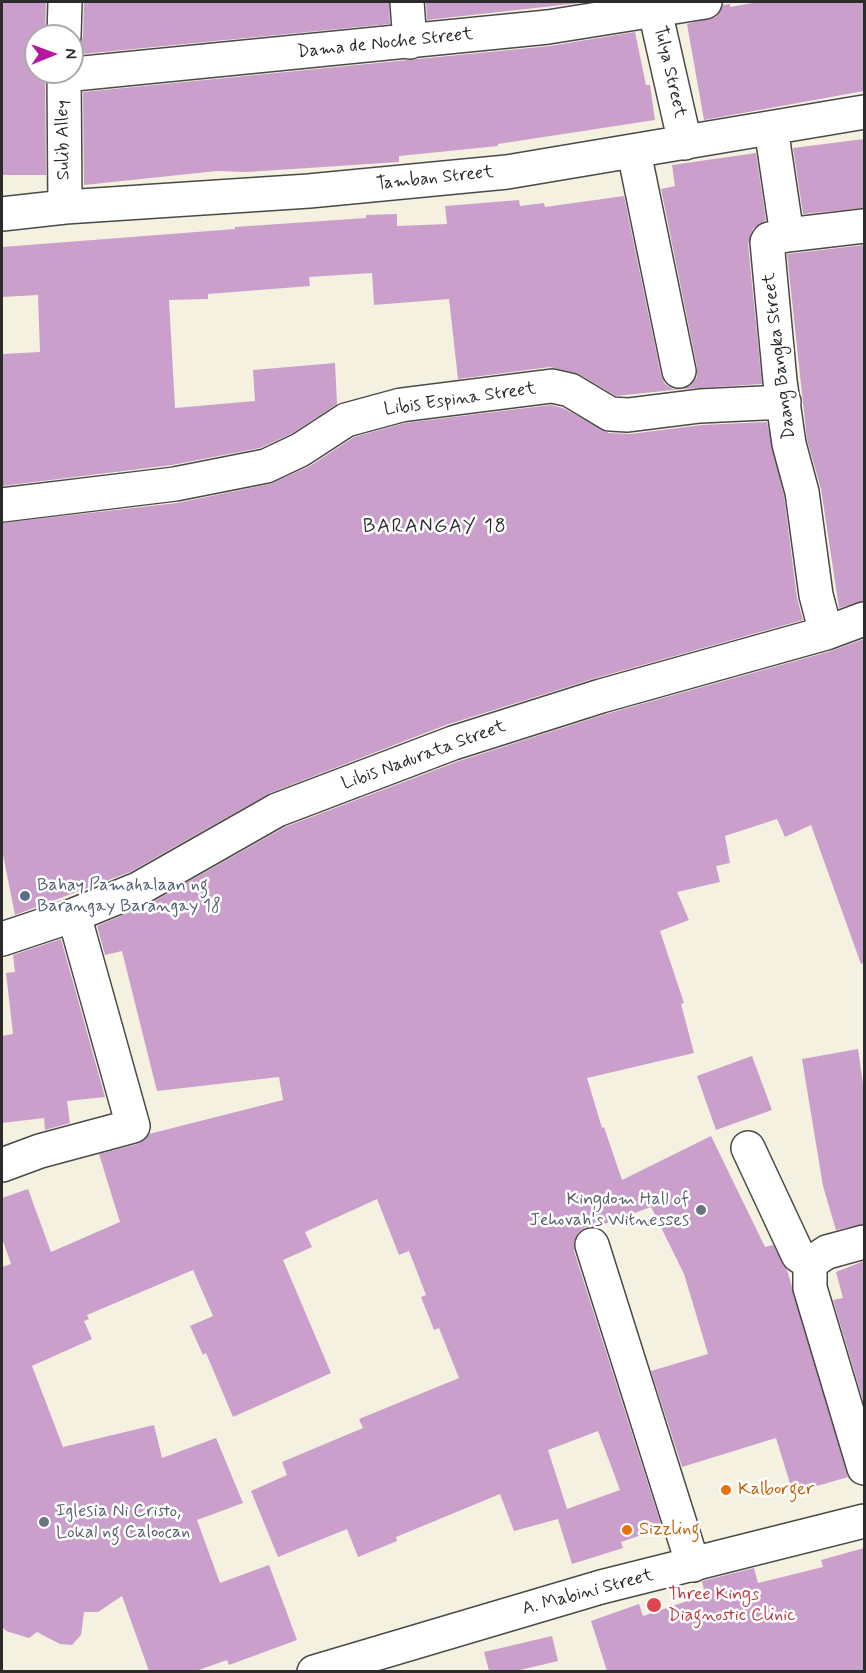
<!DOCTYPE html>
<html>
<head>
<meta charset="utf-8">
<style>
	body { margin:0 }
	#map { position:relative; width:866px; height:1673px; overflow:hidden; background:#f5f1e1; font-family:Mynerve,sans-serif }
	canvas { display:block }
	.frame { position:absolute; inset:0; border:3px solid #2b2b2b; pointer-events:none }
	.north { position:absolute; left:24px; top:24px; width:60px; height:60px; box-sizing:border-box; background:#fff; border:2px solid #aaa; border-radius:50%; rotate:89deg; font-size:16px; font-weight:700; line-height:24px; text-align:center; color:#2b2b2b }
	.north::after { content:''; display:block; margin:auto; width:21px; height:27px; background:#b5179e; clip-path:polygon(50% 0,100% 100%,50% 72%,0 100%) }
</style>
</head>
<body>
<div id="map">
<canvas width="866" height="1673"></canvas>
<div class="frame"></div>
<div class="north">N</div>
</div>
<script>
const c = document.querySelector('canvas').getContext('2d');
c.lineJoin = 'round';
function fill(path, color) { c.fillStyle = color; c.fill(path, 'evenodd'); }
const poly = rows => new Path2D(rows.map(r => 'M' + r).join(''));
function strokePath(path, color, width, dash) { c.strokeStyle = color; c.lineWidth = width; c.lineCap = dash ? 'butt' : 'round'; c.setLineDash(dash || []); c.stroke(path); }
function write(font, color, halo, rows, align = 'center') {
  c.font = font + ' Mynerve,sans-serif'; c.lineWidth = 5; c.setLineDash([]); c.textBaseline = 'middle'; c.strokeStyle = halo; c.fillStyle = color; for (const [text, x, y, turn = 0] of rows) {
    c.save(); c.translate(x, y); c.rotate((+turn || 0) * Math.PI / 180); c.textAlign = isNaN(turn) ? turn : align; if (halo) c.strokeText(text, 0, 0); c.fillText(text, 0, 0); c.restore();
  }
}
const building = poly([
	[2,2,46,2,45,36,36,36,36,72,45,72,46,175,2,175],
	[84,2,389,2,390,24,72,55,83,37],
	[426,2,589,2,427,20],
	[758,2,864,2,864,91,704,120,687,24,716,17,723,5,730,4,730,7],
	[635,32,646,85,650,85,655,120,498,144,498,146,399,156,399,162,247,172,217,171,84,185,83,92,550,46],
	[864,139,864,208,803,214,793,148],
	[756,153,766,220,753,229,748,244,762,384,683,389,691,385,697,377,697,367,661,189,675,186,672,165],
	[624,196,661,375,665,384,673,389,682,389,616,396,579,374,550,367,458,379,449,299,374,305,372,273,309,277,310,286,208,294,208,299,169,300,175,408,255,401,253,370,335,363,337,404,291,434,260,448,172,465,2,486,2,354,40,352,38,295,2,297,2,247,235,229,235,227,366,218,366,215,397,214,397,226,447,224,445,206,519,200,520,206,544,203,545,207],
	[864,245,864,601,839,608,821,489,807,440,787,254],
	[551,405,563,408,609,433,630,434,702,425,767,422,784,496,797,598,803,620,596,678,446,725,270,793,130,872,15,915,2,850,2,523,177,503,270,484,310,466,354,437,405,423],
	[864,639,864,963,861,964,811,825,785,837,777,819,725,836,730,863,716,866,720,882,677,892,689,920,660,931,684,1003,681,1004,694,1053,587,1078,602,1128,604,1127,622,1180,711,1136,765,1247,773,1245,787,1270,848,1477,793,1493,776,1438,682,1467,651,1371,708,1354,684,1274,651,1207,596,1227,586,1227,578,1233,574,1242,574,1251,662,1528,621,1542,623,1548,572,1564,558,1519,514,1531,500,1494,396,1537,397,1541,358,1557,347,1529,278,1557,251,1491,287,1475,282,1462,363,1428,359,1419,459,1378,439,1328,434,1330,421,1297,426,1295,409,1251,399,1255,377,1199,305,1232,312,1247,283,1260,331,1373,233,1417,206,1353,203,1355,190,1326,213,1316,193,1270,87,1315,89,1319,84,1321,92,1339,32,1366,63,1447,154,1425,162,1458,216,1438,243,1503,197,1520,220,1583,269,1565,297,1640,229,1665,227,1660,196,1671,149,1671,122,1596,98,1612,84,1612,81,1635,72,1645,60,1644,37,1632,29,1638,6,1631,2,1627,2,1267,11,1264,2,1238,2,1198,28,1189,51,1252,120,1222,99,1154,138,1144,149,1134,283,1100,279,1077,157,1091,122,951,105,955,97,926,147,905,285,827,459,761,606,714,831,651],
	[598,1431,620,1490,567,1509,548,1450],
	[61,939,105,1097,67,1101,70,1123,45,1130,44,1118,2,1123,2,1036,13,1034,6,973,15,972,13,955],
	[858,1049,864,1090,864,1224,836,1230,823,1186,802,1059],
	[752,1056,772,1110,716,1130,697,1076],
	[864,1261,864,1404,833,1300,843,1298,836,1272],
	[864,1548,864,1671,607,1671,591,1621,639,1604,643,1616,705,1595,702,1581,754,1568,758,1583,823,1567,821,1560],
	[552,1636,558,1661,516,1671,489,1671,484,1652]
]);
const minor = poly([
	[407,2,410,42],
	[653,2,685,143],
	[64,36,65,2],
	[64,72,65,207],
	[64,75,548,27,705,2],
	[771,128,787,235],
	[634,152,679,371],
	[2,214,65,207,309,191,507,172,864,112],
	[2,505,175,484,266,466,300,450,346,420,401,405,552,386,570,390,610,414,628,415,700,406,784,402],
	[826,633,816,595,802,492,789,444,780,381,767,242,769,239,787,235,864,226],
	[2,939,74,915,138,889,277,810,453,743,601,696,826,633,864,619],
	[748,1148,798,1255,810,1263],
	[2,1165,40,1151,133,1126,74,915],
	[592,1245,693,1565],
	[810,1263,810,1288,864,1468],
	[810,1263,827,1252,864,1242]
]);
const major = poly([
	[314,1672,601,1587,864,1521]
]);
const markers = [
	[25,896,6,"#5c6f8a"],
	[701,1210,6,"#6b7280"],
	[726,1490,6,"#e8710a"],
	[44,1522,6,"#6b7280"],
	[627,1530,6,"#e8710a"],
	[654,1605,8,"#e0444e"]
];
const streetNames = [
	["Dama de Noche Street",385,44,-6],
	["Tulya Street",669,72,77],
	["Sulib Alley",64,140,-91],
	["Tamban Street",435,179,-6],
	["Daang Bangka Street",780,356,-97],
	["Libis Espina Street",460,400,-8],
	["Libis Nadurata Street",424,756,-20],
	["A. Mabini Street",588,1593,-15]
];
const serviceNames = [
	["Bahay Pamahalaan ng",37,886],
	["Barangay Barangay 18",37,907]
];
const worshipNames = [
	["Kingdom Hall of",689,1200],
	["Jehovah's Witnesses",689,1221],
	["Iglesia Ni Cristo,",56,1512,"left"],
	["Lokal ng Caloocan",56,1533,"left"]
];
const foodNames = [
	["Kalborger",738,1490],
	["Sizzling",639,1530]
];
const healthNames = [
	["Three Kings",668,1595],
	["Diagnostic Clinic",668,1616]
];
const neighbourhoodNames = [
	["BARANGAY 18",435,528]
];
fill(building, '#cb9fcc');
strokePath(minor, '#494946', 36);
strokePath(major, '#494946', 36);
strokePath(minor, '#fff', 33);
strokePath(major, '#fff', 33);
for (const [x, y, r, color] of markers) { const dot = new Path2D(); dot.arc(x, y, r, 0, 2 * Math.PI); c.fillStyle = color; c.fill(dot); strokePath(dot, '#fff', 2); }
write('18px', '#2b2b2b', '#fff', streetNames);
write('18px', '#4e5e75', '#fff', serviceNames, 'left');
write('18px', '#5b616d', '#fff', worshipNames, 'right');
write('18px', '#c56008', '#fff', foodNames, 'left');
write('18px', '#be3a42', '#fff', healthNames, 'left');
c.letterSpacing = '1.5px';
write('20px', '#2b2b2b', '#fff', neighbourhoodNames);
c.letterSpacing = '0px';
</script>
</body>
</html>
